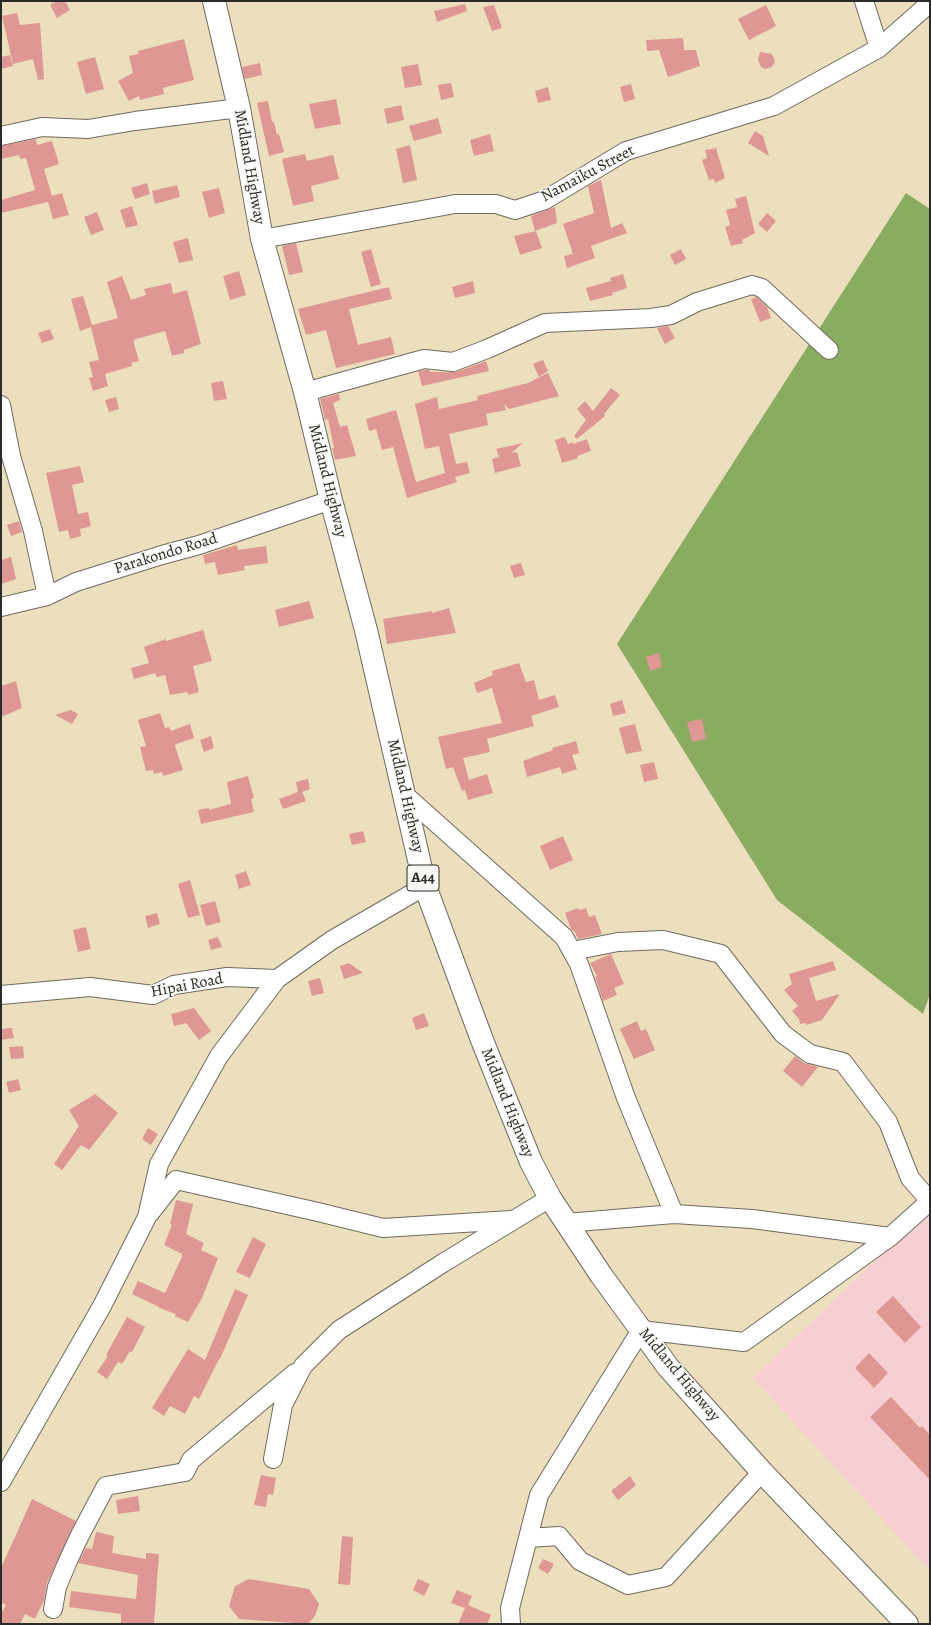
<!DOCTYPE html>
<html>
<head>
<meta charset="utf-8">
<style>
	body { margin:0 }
	#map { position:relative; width:931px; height:1625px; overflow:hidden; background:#ecdfbe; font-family:Alegreya,serif }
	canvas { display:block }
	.frame { position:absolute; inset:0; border:2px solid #2b2b2b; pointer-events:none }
</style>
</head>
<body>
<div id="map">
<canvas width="931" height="1625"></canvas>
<div class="frame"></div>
</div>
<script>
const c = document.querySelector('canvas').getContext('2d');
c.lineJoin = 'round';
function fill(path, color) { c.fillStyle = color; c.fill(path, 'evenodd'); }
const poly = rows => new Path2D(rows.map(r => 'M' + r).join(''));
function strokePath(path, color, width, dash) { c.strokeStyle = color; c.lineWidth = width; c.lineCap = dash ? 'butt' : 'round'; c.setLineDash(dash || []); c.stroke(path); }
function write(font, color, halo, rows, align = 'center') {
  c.font = font + ' Alegreya,serif'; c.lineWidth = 3; c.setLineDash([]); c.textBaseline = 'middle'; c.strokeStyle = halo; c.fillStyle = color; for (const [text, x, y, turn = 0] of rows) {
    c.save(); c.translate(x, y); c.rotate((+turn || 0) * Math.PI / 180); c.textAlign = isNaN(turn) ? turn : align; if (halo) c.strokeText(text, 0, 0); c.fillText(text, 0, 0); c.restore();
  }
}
const built = poly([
	[930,1208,930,1571,753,1378]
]);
const forest = poly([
	[906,193,930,209,930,994,923,1014,777,900,617,644]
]);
const building = poly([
	[57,1,65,1,70,10,57,18,50,5],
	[465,4,467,11,437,22,434,11],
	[494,5,502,28,492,31,483,7],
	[766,5,776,26,749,40,738,19],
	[17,13,20,25,40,23,44,79,38,80,33,59,13,64,2,16],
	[683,38,684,50,696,50,700,66,668,77,659,50,647,51,646,40],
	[184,39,194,80,163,88,164,94,140,100,139,96,129,101,118,81,133,73,129,56,138,54,138,51],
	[760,52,772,54,775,61,772,67,765,69,761,67,758,60],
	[10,55,13,66,1,69,1,57],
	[95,57,104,89,86,94,77,62],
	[260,63,262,75,245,79,242,67],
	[418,64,422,85,405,88,401,67],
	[451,83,454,97,441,100,438,85],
	[631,84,635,99,624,102,620,87],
	[548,87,551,100,538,103,535,91],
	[336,99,341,124,315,129,309,104],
	[268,101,272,122,274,122,277,135,279,134,284,152,269,156,257,103],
	[401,105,404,120,387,124,384,109],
	[438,118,442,133,414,141,409,126],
	[755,131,763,136,769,156,748,143],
	[490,134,494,151,474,156,470,140],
	[36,139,37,145,52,141,59,164,44,169,52,196,62,193,69,215,53,219,48,202,1,213,1,200,35,190,26,158,20,159,19,155,1,159,1,146],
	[410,145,417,180,403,183,396,149],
	[716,148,725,178,715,183,714,179,709,180,702,160,707,158,705,150],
	[305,154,307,161,333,155,339,179,311,186,314,201,293,206,282,159],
	[601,180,611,228,622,223,627,233,591,246,595,258,567,268,564,256,573,254,563,224,594,213,588,186],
	[147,183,150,194,135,199,131,188],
	[177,185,180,197,155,204,152,191],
	[219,188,225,213,209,218,202,192],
	[746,196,755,233,742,240,743,243,731,246,725,227,730,225,726,210,737,207,735,199],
	[132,206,138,225,126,228,120,210],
	[555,207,557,223,535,231,531,216],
	[97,212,104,230,91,235,84,217],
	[767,213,776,221,767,232,758,224],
	[536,231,542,248,520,255,514,236],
	[188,238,193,260,179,263,173,242],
	[296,243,303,272,289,275,282,246],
	[371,249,381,284,371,287,361,252],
	[681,249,686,259,675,265,670,255],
	[239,271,246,295,230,300,223,276],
	[623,274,627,288,612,293,613,295,590,301,586,288,611,281,610,278],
	[122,276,131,300,146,295,144,289,171,283,173,294,187,290,201,344,184,350,184,353,172,356,165,331,133,340,139,361,131,363,132,366,105,374,108,386,93,391,89,378,93,377,89,362,99,360,91,327,80,331,71,299,83,296,92,325,118,318,107,282],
	[473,281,475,293,455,298,452,287],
	[389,287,392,299,349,309,358,345,391,337,395,354,336,368,326,330,306,335,298,309],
	[757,297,767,307,771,318,760,322,751,299],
	[668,326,675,338,665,344,657,328],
	[50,329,54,339,42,343,38,333],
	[543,360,548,371,539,377,533,364],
	[486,361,489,371,422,386,418,371,425,370,429,370,430,372,456,372],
	[548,373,559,396,509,409,504,404,506,410,486,414,488,425,449,434,456,464,467,462,470,473,455,477,457,482,407,498,393,447,382,450,376,429,369,431,366,419,396,410,416,482,445,473,439,446,425,449,415,404,437,397,439,409,478,400,477,396,528,383],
	[223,381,227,399,214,401,211,383],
	[611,388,620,395,604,414,605,416,577,439,574,436,586,420,577,409,585,401,593,411],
	[339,394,340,400,333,403,340,427,347,425,356,456,335,460,332,448,334,448,328,419,325,420,320,399],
	[116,397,119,409,109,412,105,400],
	[565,437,568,444,573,442,573,444,587,439,591,451,577,456,578,458,562,463,555,440],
	[523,443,511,453,517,452,521,466,495,473,492,459,499,457,496,449],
	[80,466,84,482,72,485,78,514,88,512,91,526,80,529,81,536,70,539,68,530,59,532,46,473],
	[19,521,22,532,11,536,7,525],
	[237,545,238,550,266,546,268,563,244,566,245,570,218,575,215,562,205,564,203,555],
	[11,557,16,579,1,584,1,560],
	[521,563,525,575,514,578,510,566],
	[309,601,314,618,279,627,275,610],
	[449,608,456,633,387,644,383,619,432,611,432,613],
	[203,630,212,661,193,666,199,692,188,695,187,692,170,695,165,675,157,677,155,673,134,679,131,668,149,663,144,647,166,639,166,641],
	[659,653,662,667,650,671,646,657],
	[519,663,526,682,534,680,539,700,555,695,559,707,531,716,534,726,487,739,490,752,463,758,469,780,487,774,493,793,468,800,465,790,462,791,453,767,446,769,438,737,502,723,492,688,477,693,474,683,493,675,492,671],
	[16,681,22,708,1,717,1,686],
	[622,700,626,713,613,716,610,704],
	[71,710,78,714,72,724,55,715],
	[160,713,165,728,169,727,171,731,190,724,194,738,176,744,175,746,183,770,163,776,162,772,154,774,153,770,146,771,140,747,146,746,138,720],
	[702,719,706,739,692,742,687,722],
	[635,724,642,751,626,754,619,728],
	[211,736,214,748,204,752,200,740],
	[576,741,579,753,572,755,577,769,562,774,560,767,527,777,523,761,553,750,552,748],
	[654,762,658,779,644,782,640,765],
	[248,776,254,798,251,799,254,812,201,824,198,810,209,808,209,810,231,804,227,782],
	[308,779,310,789,302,792,306,801,283,809,279,799,298,792,296,782],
	[363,831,366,842,352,845,349,834],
	[563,836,573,860,550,870,540,846],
	[246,871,251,885,239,889,235,875],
	[190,880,200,915,188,918,178,884],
	[215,901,221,922,206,926,200,905],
	[578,908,580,910,586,908,589,917,595,915,602,934,578,939,575,932,571,929,565,913],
	[157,913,160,924,148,928,145,916],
	[86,927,91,949,78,952,73,930],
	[218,937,222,947,211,950,208,940],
	[611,954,624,984,614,988,617,995,603,1001,595,977,597,976,590,963],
	[833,961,836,970,809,978,816,1001,840,994,822,1020,806,1025,806,1023,800,1024,799,1019,792,1011,798,1006,784,990,792,984,789,974],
	[349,963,363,973,344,979,340,966],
	[320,978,324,993,312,996,308,981],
	[194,1008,211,1031,199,1040,186,1023,174,1026,171,1014],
	[424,1013,429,1026,416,1030,412,1018],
	[637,1021,641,1031,646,1029,655,1050,634,1059,620,1029],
	[12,1028,14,1038,1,1040,1,1029],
	[23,1046,24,1058,11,1059,9,1047],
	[795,1056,804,1063,818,1067,802,1087,783,1071],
	[18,1079,21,1090,9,1093,6,1082],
	[95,1094,118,1113,89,1150,81,1145,62,1170,54,1164,79,1126,69,1110],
	[148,1128,158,1134,151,1145,142,1139],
	[176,1200,193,1204,186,1234,204,1243,201,1250,218,1258,202,1298,188,1322,175,1316,176,1314,159,1308,159,1307,132,1294,138,1281,165,1293,182,1257,182,1254,164,1245,172,1225,170,1224],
	[253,1237,266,1244,250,1278,236,1272],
	[235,1289,248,1295,220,1359,219,1359,199,1399,194,1396,185,1414,170,1406,164,1416,152,1408,188,1349,205,1360],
	[893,1296,921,1327,905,1343,876,1312],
	[127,1317,145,1327,132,1352,130,1351,122,1364,118,1362,107,1379,97,1372,108,1356,106,1355],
	[869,1353,888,1373,874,1388,855,1368],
	[891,1397,920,1428,922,1426,930,1435,930,1480,870,1417],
	[261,1475,276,1478,273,1495,268,1494,266,1507,254,1505],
	[630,1476,636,1485,618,1500,611,1491],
	[138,1496,140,1511,118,1514,116,1500],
	[32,1499,76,1521,47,1583,44,1600,35,1619,25,1614,20,1624,1,1624,1,1614,6,1605,1,1602,1,1568],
	[96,1532,114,1536,112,1553,146,1559,146,1553,159,1554,154,1624,121,1624,121,1614,69,1607,71,1591,136,1599,138,1575,78,1563,86,1548,92,1549],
	[342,1536,353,1537,350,1585,338,1584],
	[543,1559,554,1564,548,1574,538,1568],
	[249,1579,309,1589,319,1604,315,1616,308,1624,239,1619,229,1606,235,1586],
	[418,1579,430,1584,424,1596,413,1590],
	[457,1590,472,1596,468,1605,491,1615,487,1624,458,1624,465,1608,451,1603]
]);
const minor = poly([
	[864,1,879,48],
	[1,136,42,127,88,129,135,121,239,108],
	[262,239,455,204,496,204,515,210,545,200,626,151,774,106,879,48,930,3],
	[305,392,424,359,453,362,487,349,545,323,651,318,671,315,697,302,752,285,762,288,829,350],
	[1,405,11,456,33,531,47,596],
	[1,607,47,596,76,582,162,555,199,545,331,500],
	[405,795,564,937,579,964,626,1098,674,1214,566,1223],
	[572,951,618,942,663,940,721,954,783,1034,810,1054,843,1062,888,1122,910,1178,930,1201],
	[1,995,90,987,153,995,174,985,227,977,277,979],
	[150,1213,176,1180,318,1212,383,1228,511,1220],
	[674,1214,752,1219,890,1237],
	[273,1459,283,1405,303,1366,339,1330,443,1263,550,1198],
	[1,1482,102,1306,147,1217,159,1164,219,1056,277,979,332,940,425,886],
	[528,1538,539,1495,641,1330,744,1342,890,1237,930,1201],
	[53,1609,57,1587,67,1563,80,1535,106,1486,185,1472,191,1460,295,1373],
	[511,1624,510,1608,528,1538,559,1536,580,1561,628,1585,666,1577,762,1472]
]);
const major = poly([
	[214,1,239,108,262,239,305,392,331,500,366,630,425,886,482,1040,531,1162,550,1198,601,1275,668,1367,762,1472,907,1624]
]);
const shields = [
	[423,878,32]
];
const shieldNames = [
	["A44",423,878]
];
const streetNames = [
	["Midland Highway",249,167,80],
	["Namaiku Street",588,174,-28],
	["Midland Highway",327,481,76],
	["Parakondo Road",166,554,-17],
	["Midland Highway",405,796,77],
	["Hipai Road",187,986,-11],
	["Midland Highway",507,1103,68],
	["Midland Highway",679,1375,50]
];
fill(built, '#f7cfd2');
fill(forest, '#8aac60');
fill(building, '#de9792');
strokePath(minor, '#6f6a5e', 20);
strokePath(major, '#6f6a5e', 24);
strokePath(minor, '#fff', 18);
strokePath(major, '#fff', 22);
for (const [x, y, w] of shields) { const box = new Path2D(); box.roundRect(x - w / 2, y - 13, w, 26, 3); c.fillStyle = '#f6f6f2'; c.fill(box); strokePath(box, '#2b2b2b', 1); }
write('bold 15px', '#2b2b2b', null, shieldNames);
write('16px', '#2b2b2b', '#f6f6f2', streetNames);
</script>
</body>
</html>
